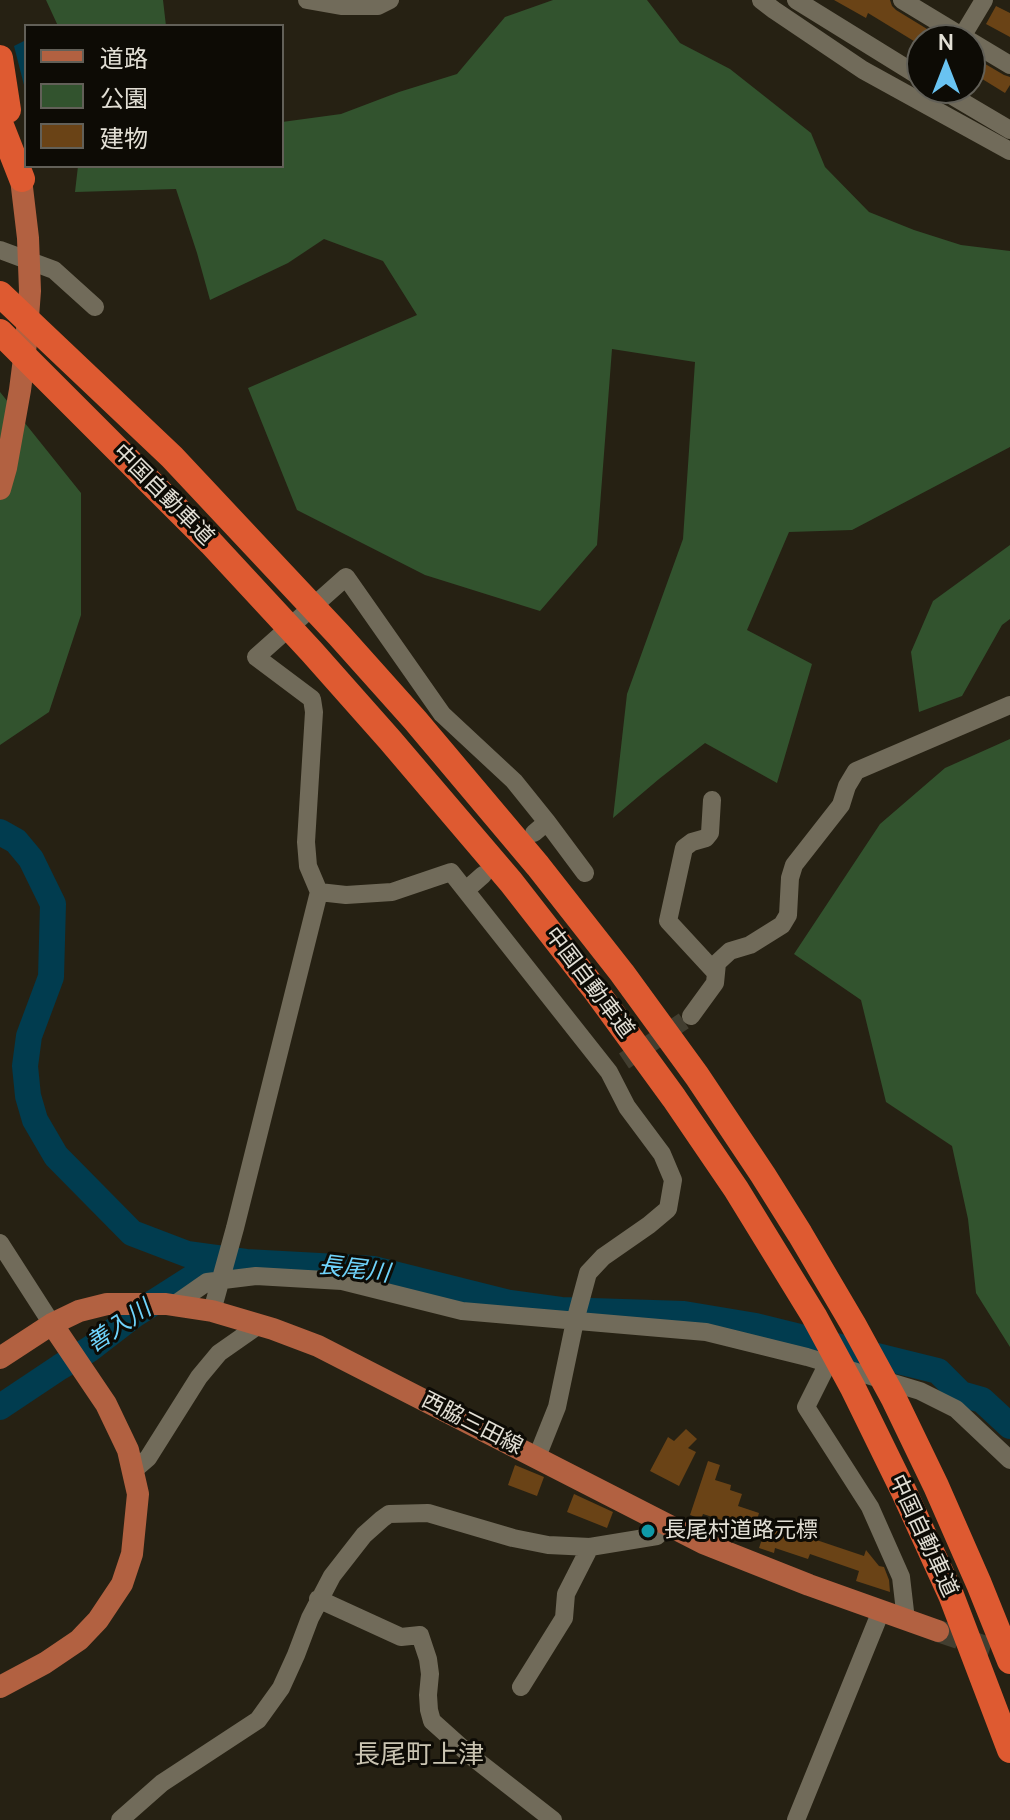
<!DOCTYPE html>
<html>
<head>
<meta charset="utf-8">
<style>
	body { margin:0 }
	#map { position:relative; width:1010px; height:1820px; overflow:hidden; background:#262113; font-family:Manrope,"Noto Sans JP",sans-serif }
	canvas { display:block }
	.legend { position:absolute; left:24px; top:24px; width:260px; height:144px; box-sizing:border-box; background:#0d0b05; border:2px solid #626058; margin:0; padding:10px 14px; list-style:none; font-size:24px; color:#e2dfd5 }
	.legend li { display:flex; align-items:center; gap:16px; height:40px }
	.legend b { width:40px; border:2px solid #626058 }
	.north { position:absolute; left:906px; top:24px; width:80px; height:80px; box-sizing:border-box; background:#0d0b05; border:2px solid #626058; border-radius:50%; rotate:0deg; font-size:22px; font-weight:700; line-height:32px; text-align:center; color:#e2dfd5 }
	.north::after { content:''; display:block; margin:auto; width:28px; height:36px; background:#69c3f1; clip-path:polygon(50% 0,100% 100%,50% 72%,0 100%) }
</style>
</head>
<body>
<div id="map">
<canvas width="1010" height="1820"></canvas>
<ul class="legend">
<li><b style="height:10px;background:#b26141"></b>道路</li>
<li><b style="height:22px;background:#32532e"></b>公園</li>
<li><b style="height:22px;background:#6a4316"></b>建物</li>
</ul>
<div class="north">N</div>
</div>
<script>
const c = document.querySelector('canvas').getContext('2d');
c.lineJoin = 'round';
function fill(path, color) { c.fillStyle = color; c.fill(path, 'evenodd'); }
const poly = rows => new Path2D(rows.map(r => 'M' + r).join(''));
function strokePath(path, color, width, dash) { c.strokeStyle = color; c.lineWidth = width; c.lineCap = dash ? 'butt' : 'round'; c.setLineDash(dash || []); c.stroke(path); }
function write(font, color, halo, rows, align = 'center') {
  c.font = font + ' Manrope,"Noto Sans JP",sans-serif'; c.lineWidth = 6; c.setLineDash([]); c.textBaseline = 'middle'; c.strokeStyle = halo; c.fillStyle = color; for (const [text, x, y, turn = 0] of rows) {
    c.save(); c.translate(x, y); c.rotate((+turn || 0) * Math.PI / 180); c.textAlign = isNaN(turn) ? turn : align; if (halo) c.strokeText(text, 0, 0); c.fillText(text, 0, 0); c.restore();
  }
}
const green = poly([
	[46,0,163,0,166,26,58,26],
	[553,0,647,0,680,43,730,69,811,133,825,167,869,212,914,230,961,245,1010,251,1010,447,852,530,789,532,747,630,812,664,777,783,705,743,659,779,613,818,627,694,683,539,695,362,612,349,597,545,540,611,425,575,297,510,248,388,417,315,383,261,324,239,288,263,210,300,197,253,176,189,75,192,78,166,282,166,282,122,341,114,399,92,457,74,505,17],
	[0,392,81,493,81,615,49,712,0,745],
	[1010,545,1010,619,1002,625,962,696,919,712,911,652,933,601],
	[1010,739,1010,1347,976,1293,968,1219,952,1146,886,1102,861,1000,794,954,880,824,945,768]
]);
const water = poly([
	[26,40,26,89,25,89,14,46]
]);
const river = poly([
	[0,832,16,841,31,859,53,904,51,977,29,1036,25,1066,28,1096,35,1120,56,1156,132,1233,187,1254,246,1262,374,1269,510,1303,561,1310,684,1314,756,1326,938,1371,961,1394,982,1400,1010,1426],
	[0,1407,60,1367,90,1349,134,1315,192,1278,234,1265]
]);
const building = poly([
	[834,0,890,0,892,6,896,10,945,40,922,40,922,46,868,13,866,18],
	[996,6,1010,13,1010,37,986,24],
	[970,55,1004,75,1010,77,1010,85,1005,93,979,77,981,74,970,68],
	[686,1429,697,1439,688,1448,696,1452,679,1486,650,1471,668,1437,674,1441],
	[708,1461,720,1465,715,1480,731,1485,730,1490,742,1494,738,1506,759,1513,757,1520,864,1556,866,1550,879,1566,884,1567,889,1580,890,1592,856,1581,859,1571,810,1554,808,1559,775,1548,774,1553,759,1548,762,1539,738,1531,740,1526,703,1514,701,1519,690,1515],
	[515,1465,544,1477,537,1496,508,1485],
	[574,1494,613,1512,607,1528,567,1512]
]);
const minorTunnel = poly([
	[624,1061,691,1016]
]);
const majorTunnel = poly([
	[938,1631,1010,1655]
]);
const minor = poly([
	[307,0,341,6,378,6,390,0],
	[761,0,774,10,863,70,1010,151],
	[796,0,922,78],
	[902,0,968,40],
	[960,40,984,0],
	[970,41,1010,65],
	[939,88,1010,130],
	[0,250,54,270,95,307],
	[712,800,710,833,706,838,692,842,684,848,668,921,716,973],
	[547,822,585,873],
	[534,833,547,822,514,781,442,714,346,577,256,657,312,699,314,712,306,842,308,866,319,892,346,895,392,892,451,872,609,1072,627,1107,662,1154,673,1180,668,1209,649,1225,603,1257,588,1273,575,1321,557,1407,537,1457],
	[466,890,483,875],
	[691,1016,715,983,717,963,730,951,750,945,782,925,788,915,790,878,794,865,841,805,847,786,856,771,1010,705],
	[0,1243,52,1324],
	[174,1305,207,1282,256,1276,342,1281,462,1311,706,1332,807,1357,920,1391,956,1409,1010,1460],
	[212,1311,235,1228,319,892],
	[828,1363,806,1407,870,1507,901,1577,906,1620],
	[133,1471,148,1458,199,1377,219,1353,259,1325],
	[318,1599,401,1637,420,1635,428,1659,430,1674,428,1695,429,1710,432,1721,471,1756,553,1820],
	[521,1687,564,1618,566,1594,590,1547],
	[120,1820,162,1783,258,1720,281,1688,296,1655,310,1618,332,1576,364,1535,382,1519,389,1514,428,1513,513,1538,548,1545,590,1547,657,1536,667,1526],
	[796,1820,881,1611]
]);
const major = poly([
	[0,489,6,468,20,390,26,343,30,291,28,238,19,162],
	[0,1358,52,1324,79,1311,107,1304,166,1304,212,1311,273,1329,318,1346,703,1543,809,1585,938,1631],
	[0,1687,45,1663,79,1640,98,1620,122,1584,132,1554,138,1494,128,1450,106,1404,52,1324]
]);
const highway = poly([
	[0,58,8,110],
	[0,123,22,179],
	[0,294,172,457,339,635,415,720,538,866,622,973,697,1076,763,1175,800,1234,853,1324,894,1399,936,1486,979,1584,1010,1661],
	[0,332,211,543,312,652,390,740,511,882,596,991,674,1098,736,1189,814,1316,853,1388,904,1492,951,1595,1010,1750]
]);
const markers = [
	[648,1531,8,"#0f9aa8"]
];
const streetNames = [
	["中国自動車道",163,495,45],
	["中国自動車道",589,983,53],
	["西脇三田線",472,1424,27],
	["中国自動車道",923,1536,65]
];
const poiNames = [
	["長尾村道路元標",664,1531]
];
const waterNames = [
	["長尾川",354,1270,7],
	["善入川",119,1327,-34]
];
const quarterNames = [
	["長尾町上津",419,1756]
];
fill(green, '#32532e');
fill(water, '#013c4f');
strokePath(river, '#013c4f', 26);
fill(building, '#6a4316');
strokePath(minorTunnel, '#423e30', 18, [18, 9]);
strokePath(majorTunnel, '#423e30', 22, [22, 11]);
strokePath(minor, '#716b5a', 18);
strokePath(major, '#b26141', 22);
strokePath(highway, '#de5a31', 26);
for (const [x, y, r, color] of markers) { const dot = new Path2D(); dot.arc(x, y, r, 0, 2 * Math.PI); c.fillStyle = color; c.fill(dot); strokePath(dot, '#0d0b05', 3); }
write('22px', '#e2dfd5', '#0d0b05', streetNames);
write('22px', '#e2dfd5', '#0d0b05', poiNames, 'left');
write('italic 24px', '#6fd3fb', '#0d0b05', waterNames);
write('26px', '#cac4b2', '#0d0b05', quarterNames);
</script>
</body>
</html>
